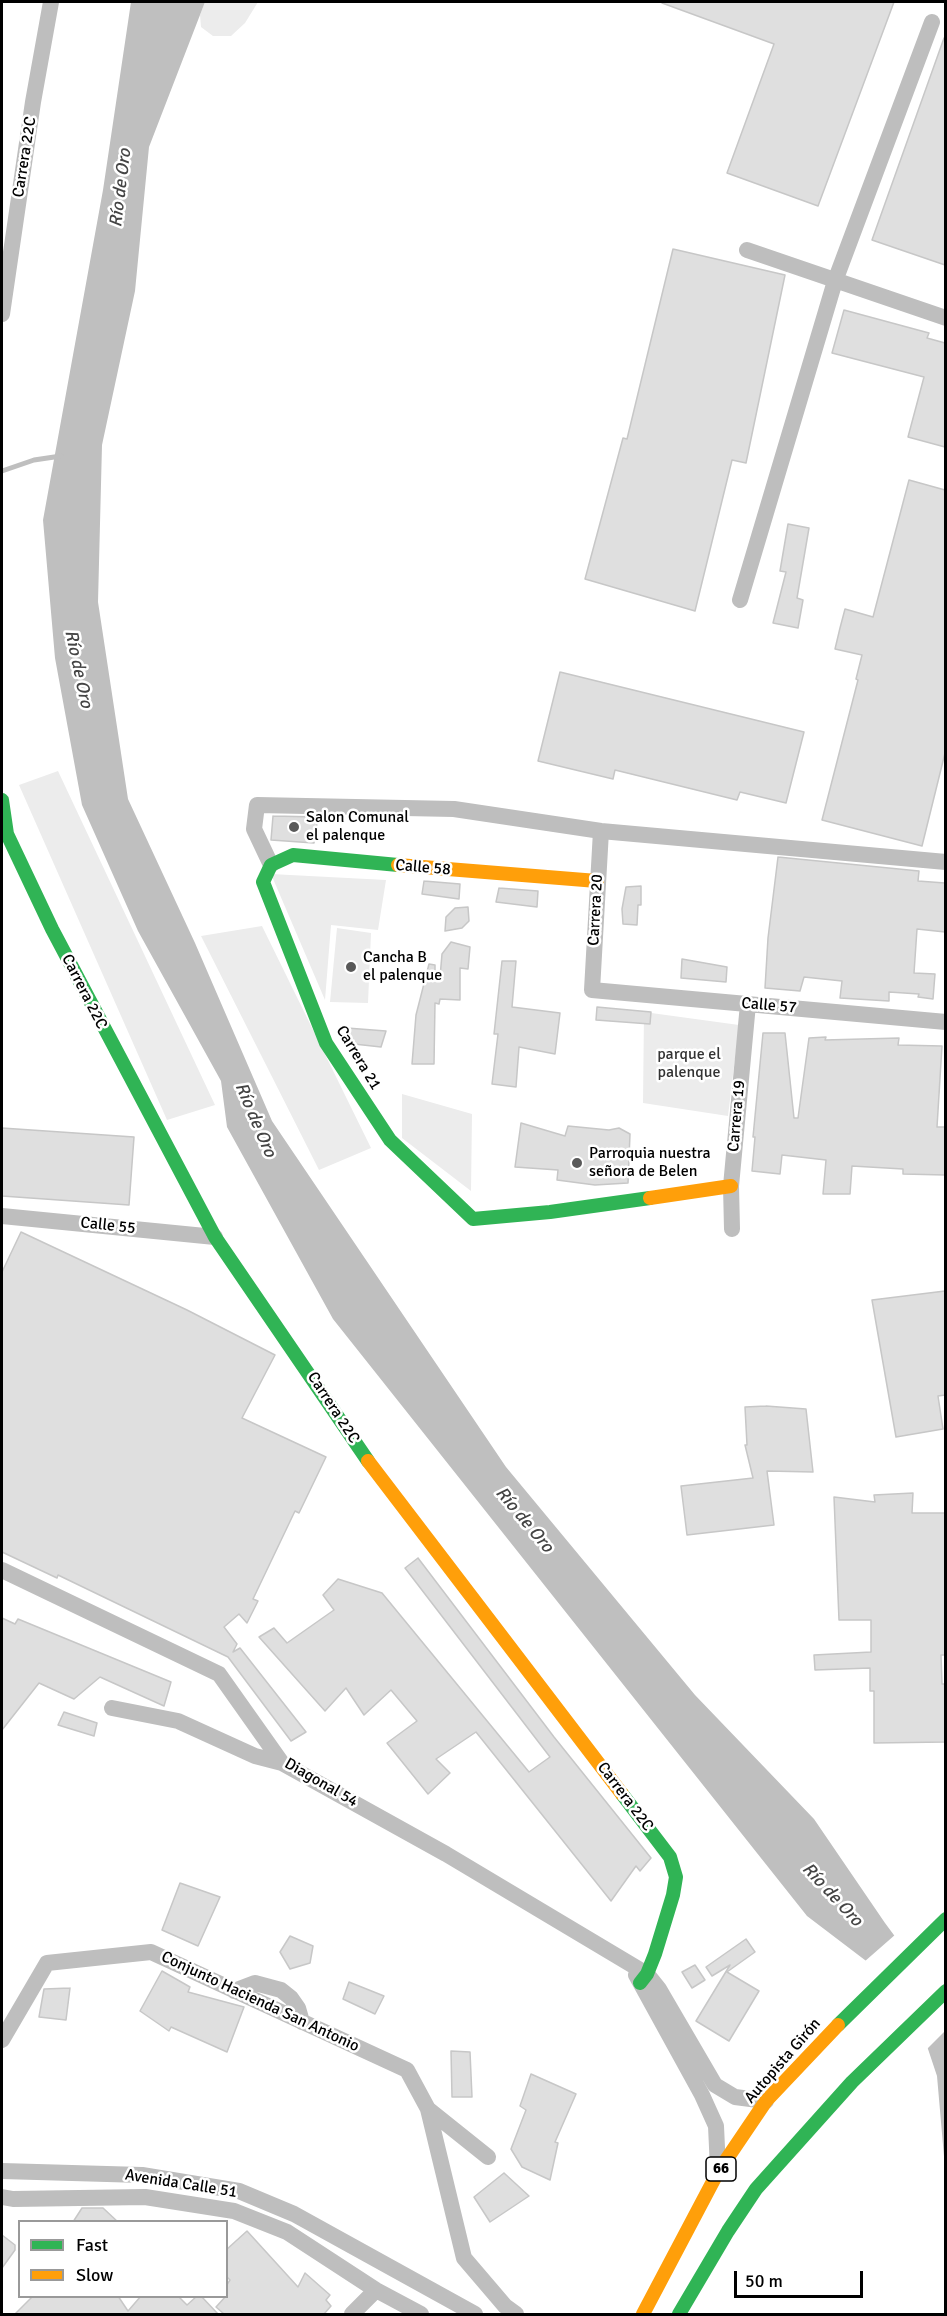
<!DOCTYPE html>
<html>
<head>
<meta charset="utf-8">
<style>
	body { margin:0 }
	#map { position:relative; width:947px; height:2316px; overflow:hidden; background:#fff; font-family:Signika,sans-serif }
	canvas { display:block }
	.frame { position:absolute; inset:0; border:3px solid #000; pointer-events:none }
	.legend { position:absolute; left:18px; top:2220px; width:210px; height:78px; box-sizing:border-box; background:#fff; border:2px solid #999; margin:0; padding:8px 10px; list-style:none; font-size:18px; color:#000 }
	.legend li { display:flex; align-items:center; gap:12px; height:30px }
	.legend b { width:30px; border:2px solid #999 }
	.scale { position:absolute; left:734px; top:2271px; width:129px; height:27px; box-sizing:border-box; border:3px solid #000; border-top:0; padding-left:8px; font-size:18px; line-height:21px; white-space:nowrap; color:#000; -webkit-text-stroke:4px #fff; paint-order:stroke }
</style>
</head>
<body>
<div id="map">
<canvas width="947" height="2316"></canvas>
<div class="frame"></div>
<ul class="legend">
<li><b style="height:8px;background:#30b455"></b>Fast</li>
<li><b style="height:8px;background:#ff9f0a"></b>Slow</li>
</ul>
<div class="scale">50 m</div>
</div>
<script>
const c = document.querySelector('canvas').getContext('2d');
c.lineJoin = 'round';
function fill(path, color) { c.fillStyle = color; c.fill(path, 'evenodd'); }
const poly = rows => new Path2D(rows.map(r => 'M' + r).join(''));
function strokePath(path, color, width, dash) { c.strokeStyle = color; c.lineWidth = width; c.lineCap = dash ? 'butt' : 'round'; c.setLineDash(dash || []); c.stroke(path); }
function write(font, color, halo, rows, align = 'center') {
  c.font = font + ' Signika,sans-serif'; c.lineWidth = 5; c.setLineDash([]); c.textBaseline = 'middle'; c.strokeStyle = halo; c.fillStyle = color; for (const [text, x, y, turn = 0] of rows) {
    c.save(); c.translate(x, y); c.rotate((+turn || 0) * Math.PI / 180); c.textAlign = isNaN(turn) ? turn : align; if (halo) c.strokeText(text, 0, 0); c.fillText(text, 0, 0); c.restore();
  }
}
const green = poly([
	[205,2,258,2,245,23,231,36,213,36,201,27,200,15],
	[58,771,215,1105,167,1120,19,785],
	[271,874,386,880,378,930,331,925,325,1000],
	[262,926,371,1148,319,1170,201,936],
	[337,928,371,933,368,1003,330,1002],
	[644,1012,739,1025,728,1116,643,1103],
	[402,1094,472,1114,471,1191,402,1138]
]);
const water = poly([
	[131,2,205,2,149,147,135,291,102,445,98,602,128,799,195,943,272,1121,506,1467,695,1695,814,1819,885,1923,945,2004,945,2168,937,2076,922,2031,878,1970,807,1916,333,1319,227,1127,221,1081,138,931,82,805,55,658,43,520,103,190]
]);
const pier = poly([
	[896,1934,946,1999,945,2031,925,2051,919,2032,876,1972,864,1962]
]);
const stream = poly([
	[2,471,34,460,61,456]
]);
const building = poly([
	[662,2,894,2,818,206,727,173,774,44,662,3,662,2],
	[944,38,945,39,945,265,872,240,944,38],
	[673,249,785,275,746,463,732,460,695,611,585,579,623,438,627,439,673,249],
	[844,310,929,333,927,338,945,343,945,447,908,437,924,377,832,353,844,310],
	[909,480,945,490,945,753,922,846,822,820,858,680,856,679,862,655,835,649,840,628,845,609,873,617,909,480],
	[788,524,809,528,797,598,803,600,798,628,773,623,786,572,780,571,788,524],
	[560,672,804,732,786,803,740,792,737,800,615,770,613,779,538,761,560,672],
	[273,816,318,817,314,843,271,840,273,816],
	[778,857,919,871,918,881,945,883,945,932,917,929,914,973,935,974,933,999,918,997,919,994,889,992,889,1001,840,998,842,981,804,977,800,991,765,988,768,938,778,857],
	[424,881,460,884,459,899,422,894,424,881],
	[641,886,641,905,638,905,637,925,623,924,622,909,626,887,641,886],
	[499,888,538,891,537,907,496,902,499,888],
	[468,907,469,921,462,928,445,931,446,917,455,908,468,907],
	[451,942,470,947,468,969,460,968,460,1000,440,999,439,1004,435,1003,434,1064,412,1064,416,1015,429,964,435,965,435,976,440,977,442,954,451,942],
	[682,959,727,967,726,982,681,978,682,959],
	[502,961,516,961,512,1007,560,1013,555,1054,519,1047,516,1087,492,1084,498,1034,494,1034,502,961],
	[597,1007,651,1012,650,1024,596,1020,597,1007],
	[347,1028,386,1031,381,1047,345,1043,347,1028],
	[763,1033,785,1033,794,1118,798,1118,809,1038,826,1037,825,1040,899,1038,898,1045,942,1046,937,1127,945,1127,945,1175,903,1174,903,1169,852,1166,850,1194,823,1194,826,1160,782,1155,780,1174,752,1171,755,1137,753,1137,763,1033],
	[521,1123,565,1136,568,1126,609,1130,619,1128,630,1134,628,1183,595,1185,557,1180,558,1170,515,1167,521,1123],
	[2,1128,134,1137,129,1205,2,1196,2,1128],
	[21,1232,187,1310,275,1355,242,1418,326,1457,299,1513,295,1511,253,1599,258,1601,247,1623,239,1614,224,1627,237,1644,233,1652,240,1648,306,1732,291,1741,228,1657,58,1575,57,1578,2,1552,2,1272,21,1232],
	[945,1291,945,1395,938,1396,943,1429,896,1437,872,1300,945,1291],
	[766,1406,806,1409,813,1472,767,1471,774,1525,687,1535,681,1486,753,1478,745,1445,747,1445,745,1407,766,1406],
	[913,1493,912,1513,945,1513,945,1655,941,1655,942,1684,945,1684,945,1742,874,1743,874,1691,870,1691,870,1668,815,1670,814,1655,871,1652,871,1620,839,1620,834,1497,875,1502,874,1495,913,1493],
	[418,1558,554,1737,651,1858,640,1871,636,1866,611,1901,476,1732,436,1759,450,1773,428,1794,387,1743,417,1721,391,1690,364,1715,346,1688,325,1711,259,1637,274,1628,287,1643,334,1610,323,1595,338,1579,382,1593,529,1772,550,1757,405,1568,418,1558],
	[2,1618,15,1624,18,1619,171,1682,164,1706,100,1677,74,1699,39,1683,2,1730,2,1618],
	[64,1712,97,1723,94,1736,58,1725,64,1712],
	[180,1883,220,1897,198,1946,162,1930,180,1883],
	[290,1936,313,1946,310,1963,290,1969,280,1952,290,1936],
	[746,1939,755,1952,727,1972,759,1991,729,2041,696,2021,730,1965,712,1976,706,1967,746,1939],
	[695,1965,705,1980,692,1988,682,1972,695,1965],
	[162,1971,190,1987,188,1992,244,2007,227,2052,171,2027,169,2031,140,2011,162,1971],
	[349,1982,384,1996,375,2014,343,1999,349,1982],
	[70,1988,66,2020,39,2017,44,1989,70,1988],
	[451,2051,470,2052,472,2097,452,2097,451,2051],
	[531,2074,576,2094,555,2142,558,2143,550,2180,522,2167,511,2149,526,2110,520,2106,531,2074],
	[504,2173,529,2196,490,2222,474,2197,504,2173],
	[82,2208,103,2208,118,2222,73,2222,82,2208],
	[247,2231,298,2287,305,2273,330,2295,326,2300,331,2306,324,2314,224,2314,216,2307,226,2296,226,2286,230,2280,226,2276,226,2250,247,2231],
	[2,2235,15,2245,15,2250,2,2268,2,2235],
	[33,2296,118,2296,128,2311,141,2296,178,2296,187,2305,197,2296,201,2296,218,2314,15,2314,33,2296]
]);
const street = poly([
	[747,250,946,318],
	[2,314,33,102,51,2],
	[740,600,835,281,932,22],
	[601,831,592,990,946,1022],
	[271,865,254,829,257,805,454,809,601,831,946,862],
	[2,1216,215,1237],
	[732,1229,731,1186,748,1004],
	[2,1570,219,1674,282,1763,446,1854,647,1974,659,1989,715,2085,735,2097,766,2101],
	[112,1708,178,1721,255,1756,282,1763],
	[636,1975,702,2095,716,2126,718,2169],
	[234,1991,255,1983,281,1990,291,1998,298,2008,302,2022],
	[2,2040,47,1963,151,1952,407,2070,428,2109,488,2157],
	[428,2109,464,2258,505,2306,516,2314],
	[2,2171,142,2175,239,2191,294,2214,475,2314],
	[2,2197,13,2199,145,2197,234,2211,287,2232,376,2290,421,2314],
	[352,2314,376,2290]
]);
const fast = poly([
	[2,800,7,834,52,929,215,1237,368,1461],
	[398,865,293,855,271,865,263,882,326,1043,390,1140,473,1219,550,1212,650,1198],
	[622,1794,670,1857,676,1877,673,1895,655,1954,647,1974,640,1983],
	[838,2025,946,1919],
	[679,2314,728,2231,756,2189,852,2082,946,1991]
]);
const slow = poly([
	[398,865,597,881],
	[650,1198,731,1186],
	[368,1461,622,1794],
	[643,2314,718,2172,766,2101,838,2025]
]);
const markers = [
	[294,827,6,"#595959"],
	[351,967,6,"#595959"],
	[577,1163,6,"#595959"]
];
const shields = [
	[721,2169,30]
];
const shieldNames = [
	["66",721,2169]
];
const streetNames = [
	["Carrera 22C",25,157,-81],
	["Calle 58",423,868,5],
	["Carrera 20",596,910,-87],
	["Carrera 22C",84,992,63],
	["Calle 57",769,1006,5],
	["Carrera 21",358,1058,59],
	["Carrera 19",737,1116,-85],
	["Calle 55",108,1226,6],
	["Carrera 22C",333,1408,57],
	["Diagonal 54",321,1783,30],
	["Carrera 22C",625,1797,53],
	["Conjunto Hacienda San Antonio",260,2002,25],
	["Autopista Girón",783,2061,-49],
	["Avenida Calle 51",181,2184,9]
];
const poiNames = [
	["Salon Comunal",306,818],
	["el palenque",306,836],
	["Cancha B",363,958],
	["el palenque",363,976],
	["Parroquia nuestra",589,1154],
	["señora de Belen",589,1172]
];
const parkNames = [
	["parque el",689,1055],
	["palenque",689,1073]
];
const waterNames = [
	["Río de Oro",121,188,-83],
	["Río de Oro",78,669,78],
	["Río de Oro",255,1120,67],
	["Río de Oro",524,1520,50],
	["Río de Oro",832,1895,47]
];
fill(green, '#ececec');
fill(water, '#bfbfbf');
fill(pier, '#fff');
strokePath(stream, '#bfbfbf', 5);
fill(building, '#dfdfdf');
strokePath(building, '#c7c7c7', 1.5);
strokePath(street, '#bebebe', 16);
strokePath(fast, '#30b455', 14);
strokePath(slow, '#ff9f0a', 14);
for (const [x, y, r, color] of markers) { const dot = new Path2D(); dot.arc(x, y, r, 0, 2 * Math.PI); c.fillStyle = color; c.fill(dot); strokePath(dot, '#fff', 2); }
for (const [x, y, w] of shields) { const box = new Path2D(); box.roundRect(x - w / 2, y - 12, w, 24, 4.5); c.fillStyle = '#fff'; c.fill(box); strokePath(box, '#000', 1.5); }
write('bold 15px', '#000', null, shieldNames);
write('16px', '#000', '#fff', streetNames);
write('16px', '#000', '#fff', poiNames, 'left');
write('16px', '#333', '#fff', parkNames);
write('italic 18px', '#444', '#fff', waterNames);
</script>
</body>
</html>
